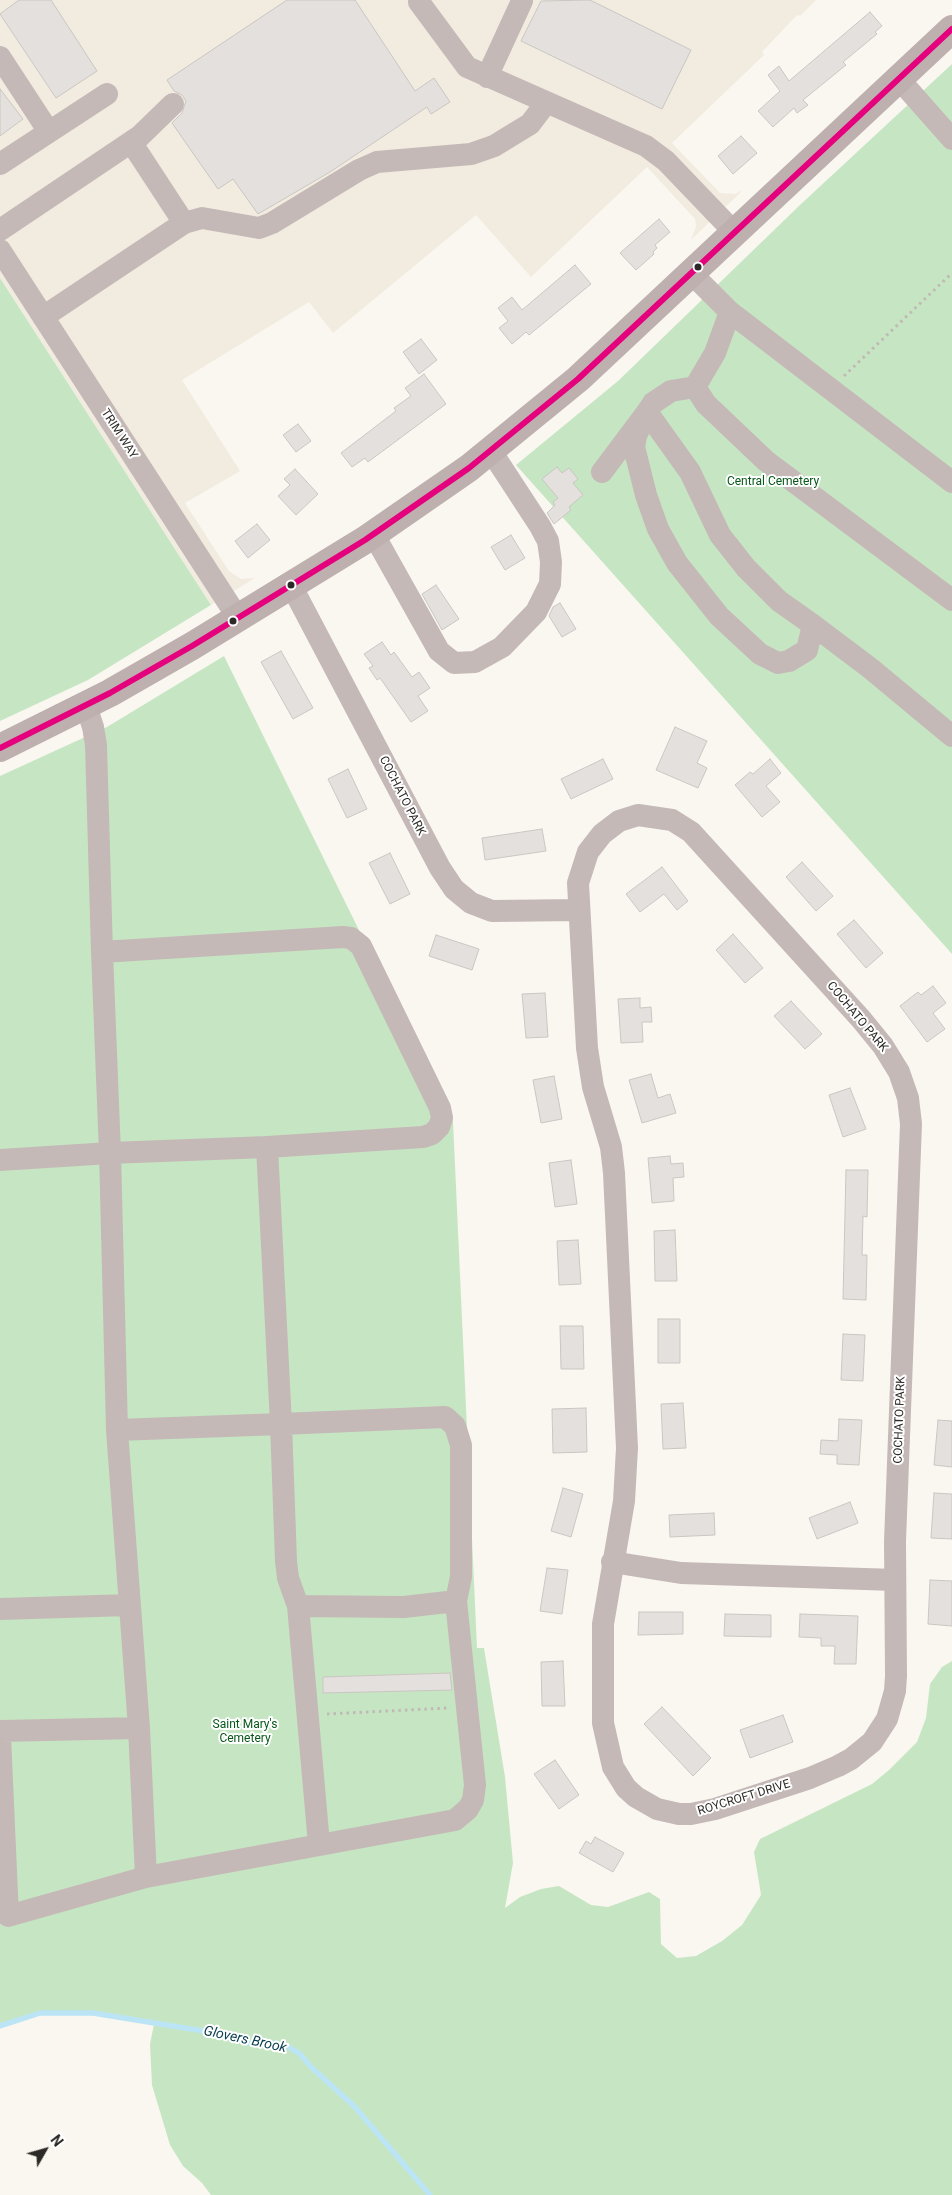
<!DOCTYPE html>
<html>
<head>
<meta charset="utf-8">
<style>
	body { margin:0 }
	#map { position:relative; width:952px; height:2195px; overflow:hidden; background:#faf7f1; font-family:Roboto,sans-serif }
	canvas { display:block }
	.north { position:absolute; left:20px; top:2125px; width:50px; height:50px; -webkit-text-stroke:4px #fff; paint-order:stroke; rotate:52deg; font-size:14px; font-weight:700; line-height:20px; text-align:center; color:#2c2a26 }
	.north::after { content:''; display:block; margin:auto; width:18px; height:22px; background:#2c2a26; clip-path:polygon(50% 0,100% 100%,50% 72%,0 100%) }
</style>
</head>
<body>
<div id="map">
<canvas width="952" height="2195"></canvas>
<div class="north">N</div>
</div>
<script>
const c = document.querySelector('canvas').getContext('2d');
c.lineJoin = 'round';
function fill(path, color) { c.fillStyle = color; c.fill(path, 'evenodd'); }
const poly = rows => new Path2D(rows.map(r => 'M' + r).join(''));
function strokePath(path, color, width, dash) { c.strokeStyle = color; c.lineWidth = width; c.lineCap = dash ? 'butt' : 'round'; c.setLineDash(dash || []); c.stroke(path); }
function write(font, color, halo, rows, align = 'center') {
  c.font = font + ' Roboto,sans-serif'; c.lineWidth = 4; c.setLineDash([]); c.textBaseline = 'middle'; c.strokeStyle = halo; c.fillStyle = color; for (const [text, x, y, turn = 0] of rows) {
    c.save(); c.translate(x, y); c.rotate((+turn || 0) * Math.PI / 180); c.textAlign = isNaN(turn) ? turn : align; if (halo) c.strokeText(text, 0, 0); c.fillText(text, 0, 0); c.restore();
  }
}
const built = poly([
	[0,0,816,0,800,16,797,15,762,52,764,55,672,143,720,193,735,194,743,190,691,240,696,226,695,219,647,167,531,277,476,215,333,333,309,302,182,380,240,471,185,503,229,571,241,579,255,578,211,605,0,278]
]);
const green = poly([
	[952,64,952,954,516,465,618,381,801,204],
	[0,278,211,605,88,680,0,721],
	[224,656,453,1121,477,1648,484,1648,505,1777,513,1863,505,1908,520,1897,541,1889,559,1886,591,1905,608,1907,649,1892,660,1899,661,1944,677,1958,696,1956,722,1941,742,1925,761,1895,754,1852,760,1839,872,1784,889,1770,917,1742,926,1718,930,1684,942,1667,952,1661,952,2195,211,2195,202,2183,183,2166,170,2145,152,2085,150,2044,154,2024,93,2013,61,2011,23,2017,0,2026,0,776,107,727]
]);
const stream = poly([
	[0,2026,40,2013,93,2013,222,2034,247,2043,273,2043,289,2047,300,2054,312,2068,354,2106,430,2195]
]);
const building = poly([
	[19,0,51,0,97,71,56,98,0,14,19,0],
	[287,0,355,0,415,91,434,78,450,102,431,114,427,107,330,172,258,214,233,179,218,189,172,123,182,113,186,101,182,95,174,91,167,80,287,0],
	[590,0,691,50,662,109,521,41,541,1,590,0],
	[870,12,882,26,875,32,877,34,843,62,846,65,803,100,808,105,797,113,794,108,773,127,758,111,780,91,768,75,779,66,789,81,870,12],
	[0,89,23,119,0,136,0,89],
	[741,136,757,153,733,174,718,156,741,136],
	[659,219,670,232,655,245,657,248,653,252,654,254,636,270,620,253,659,219],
	[575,265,591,284,529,335,526,332,512,344,499,328,508,321,498,308,512,297,522,310,575,265],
	[421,339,437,360,419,374,403,352,421,339],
	[424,374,446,404,368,462,365,458,352,467,341,453,396,411,394,408,411,396,405,388,424,374],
	[298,424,311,441,296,452,283,435,298,424],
	[557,467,562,473,569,468,578,479,573,483,583,495,569,507,571,510,554,524,547,513,555,505,553,502,558,498,542,479,557,467],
	[295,469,318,494,296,515,278,496,290,485,284,479,295,469],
	[257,524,270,540,248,558,235,541,257,524],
	[511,535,525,558,505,570,491,547,511,535],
	[436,585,459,619,442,630,422,594,436,585],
	[560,603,576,629,562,637,549,616,553,607,560,603],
	[382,642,391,655,394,652,412,677,419,672,430,688,418,696,428,711,411,722,380,678,377,680,369,668,373,666,364,654,382,642],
	[281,651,313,708,293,719,261,662,281,651],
	[675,727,707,741,697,763,707,768,698,788,656,770,675,727],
	[603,759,613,779,571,799,561,779,603,759],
	[770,759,781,773,766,786,780,802,762,817,735,785,750,772,753,774,770,759],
	[348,769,367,809,347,818,328,779,348,769],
	[542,829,546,851,485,860,482,838,542,829],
	[390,853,410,894,390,904,369,863,390,853],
	[802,862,833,896,816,911,786,877,802,862],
	[662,867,688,901,677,910,664,894,640,912,626,894,662,867],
	[854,920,883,953,866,968,837,934,854,920],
	[733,934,763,968,745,983,716,950,733,934],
	[436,935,479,949,472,970,429,956,436,935],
	[933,986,946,1003,933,1013,945,1029,927,1042,900,1006,918,992,921,995,933,986],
	[545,993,548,1037,526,1038,522,994,545,993],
	[640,998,640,1008,651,1007,652,1022,642,1022,643,1042,621,1043,618,999,640,998],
	[791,1001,822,1034,805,1049,774,1016,791,1001],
	[651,1074,658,1098,670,1094,676,1113,642,1123,629,1080,651,1074],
	[554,1076,562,1119,541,1123,533,1080,554,1076],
	[850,1088,866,1129,843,1137,829,1095,850,1088],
	[670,1156,671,1164,683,1163,684,1177,673,1178,674,1201,652,1203,648,1158,670,1156],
	[571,1160,577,1204,555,1207,549,1163,571,1160],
	[846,1170,868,1170,867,1217,863,1216,862,1255,867,1255,866,1300,843,1299,846,1170],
	[675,1230,677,1281,655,1281,654,1231,675,1230],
	[578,1240,581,1284,559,1285,557,1241,578,1240],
	[658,1319,680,1319,680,1363,658,1363,658,1319],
	[560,1326,583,1326,584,1369,561,1369,560,1326],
	[843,1334,865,1335,863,1381,841,1380,843,1334],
	[683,1403,686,1448,663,1449,661,1404,683,1403],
	[586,1408,587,1452,553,1453,552,1409,586,1408],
	[839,1419,862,1420,859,1465,837,1464,837,1455,820,1454,821,1440,838,1441,839,1419],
	[938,1420,952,1421,952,1467,934,1465,938,1420],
	[563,1488,583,1494,571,1537,551,1531,563,1488],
	[934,1493,952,1494,952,1539,931,1538,934,1493],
	[850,1502,858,1523,817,1539,809,1518,850,1502],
	[714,1513,715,1535,670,1537,669,1515,714,1513],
	[547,1568,568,1570,562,1614,540,1611,547,1568],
	[930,1580,952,1581,952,1626,928,1624,930,1580],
	[639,1612,683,1612,683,1634,638,1635,639,1612],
	[725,1614,771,1615,771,1637,724,1636,725,1614],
	[800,1614,858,1616,856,1664,834,1664,835,1646,821,1646,821,1638,799,1637,800,1614],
	[563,1661,565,1706,542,1706,541,1662,563,1661],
	[450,1673,452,1690,323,1693,323,1677,450,1673],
	[662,1707,711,1758,693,1776,644,1724,662,1707],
	[783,1715,793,1742,750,1758,740,1730,783,1715],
	[555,1760,579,1795,559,1809,534,1774,555,1760],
	[595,1837,624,1853,613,1872,579,1853,586,1841,591,1844,595,1837]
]);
const path = poly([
	[844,376,952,273],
	[327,1714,448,1708]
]);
const minor = poly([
	[419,2,467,67,646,146,666,161,734,232],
	[0,57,49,132],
	[487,77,522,1],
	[899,79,952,139],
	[131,142,184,223,202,218,259,228,272,223,359,170,377,162,471,154,494,146,530,124,546,103],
	[0,164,107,94],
	[0,230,140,136,173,104],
	[0,250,238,618],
	[691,273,730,312],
	[43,317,184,223],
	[695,387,706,404,766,461,952,600],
	[602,472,647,412,636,436,634,447,646,495,658,529,677,563,719,616,760,654,778,663,789,661,807,650,813,625,870,668,952,736],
	[374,535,439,651,454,663,475,662,502,647,536,612,550,584,551,562,548,541,540,526,491,451],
	[291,585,440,868,454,889,471,903,492,911,579,910],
	[813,625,779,601,746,568,720,535,690,472,647,412,653,403,671,391,695,387,715,353,730,312,952,482],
	[86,706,93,727,96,745,102,952],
	[638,815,672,820,691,832,861,1019,883,1046,899,1072,908,1098,911,1124,895,1541,896,1676,895,1691,887,1719,872,1742,851,1759,838,1766,810,1778,715,1809,691,1814,679,1814,657,1809,636,1797,626,1788,613,1767,603,1723,603,1624,624,1501,627,1448,614,1173,611,1147,593,1087,587,1048,578,883,588,852,602,834,619,821,638,815],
	[0,1160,110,1153,117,1430,139,1728,146,1877,455,1820,468,1809,473,1800,475,1785,456,1601,461,1577,461,1445,455,1426,445,1417,281,1424,286,1561,288,1578,298,1606,404,1607,456,1601],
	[117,1430,281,1424,267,1147,110,1153,102,952,343,937,351,938,361,946,440,1108,442,1118,439,1127,432,1134,423,1137,267,1147],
	[612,1562,681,1573,895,1580],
	[298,1606,319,1844],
	[0,1609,129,1605],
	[0,1731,139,1728],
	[0,1736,8,1916,146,1877]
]);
const major = poly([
	[0,748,110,693,192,646,365,540,469,468,578,379,952,29]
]);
const bus1 = poly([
	[0,748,110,693,192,646,365,540,469,468,578,379,952,29]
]);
const markers = [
	[698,267,4.5,"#2c2a26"],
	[291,585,4.5,"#2c2a26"],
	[233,621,4.5,"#2c2a26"]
];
const streetNames = [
	["TRIM WAY",119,434,57],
	["COCHATO PARK",402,796,63],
	["COCHATO PARK",857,1017,50],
	["COCHATO PARK",900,1420,-88],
	["ROYCROFT DRIVE",744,1798,-17]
];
const parkNames = [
	["Central Cemetery",773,482],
	["Saint Mary's",245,1725],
	["Cemetery",245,1739]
];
const waterNames = [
	["Glovers Brook",245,2040,12]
];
fill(built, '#f1ecdf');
fill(green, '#c6e6c3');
strokePath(stream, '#bbe5f5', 5.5);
fill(building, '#e4e0dd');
strokePath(building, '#cac6c2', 1);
strokePath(path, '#c1b9b6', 3, [2.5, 4]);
strokePath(minor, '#c5b9b8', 22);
strokePath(major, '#beb0af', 28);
strokePath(bus1, '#e5007d', 6);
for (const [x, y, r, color] of markers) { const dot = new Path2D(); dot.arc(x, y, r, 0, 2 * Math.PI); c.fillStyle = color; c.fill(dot); strokePath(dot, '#fff', 2); }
write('12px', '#2c2a26', '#fff', streetNames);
write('12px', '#065718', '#fff', parkNames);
write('italic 14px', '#0c4051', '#fff', waterNames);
</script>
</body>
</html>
